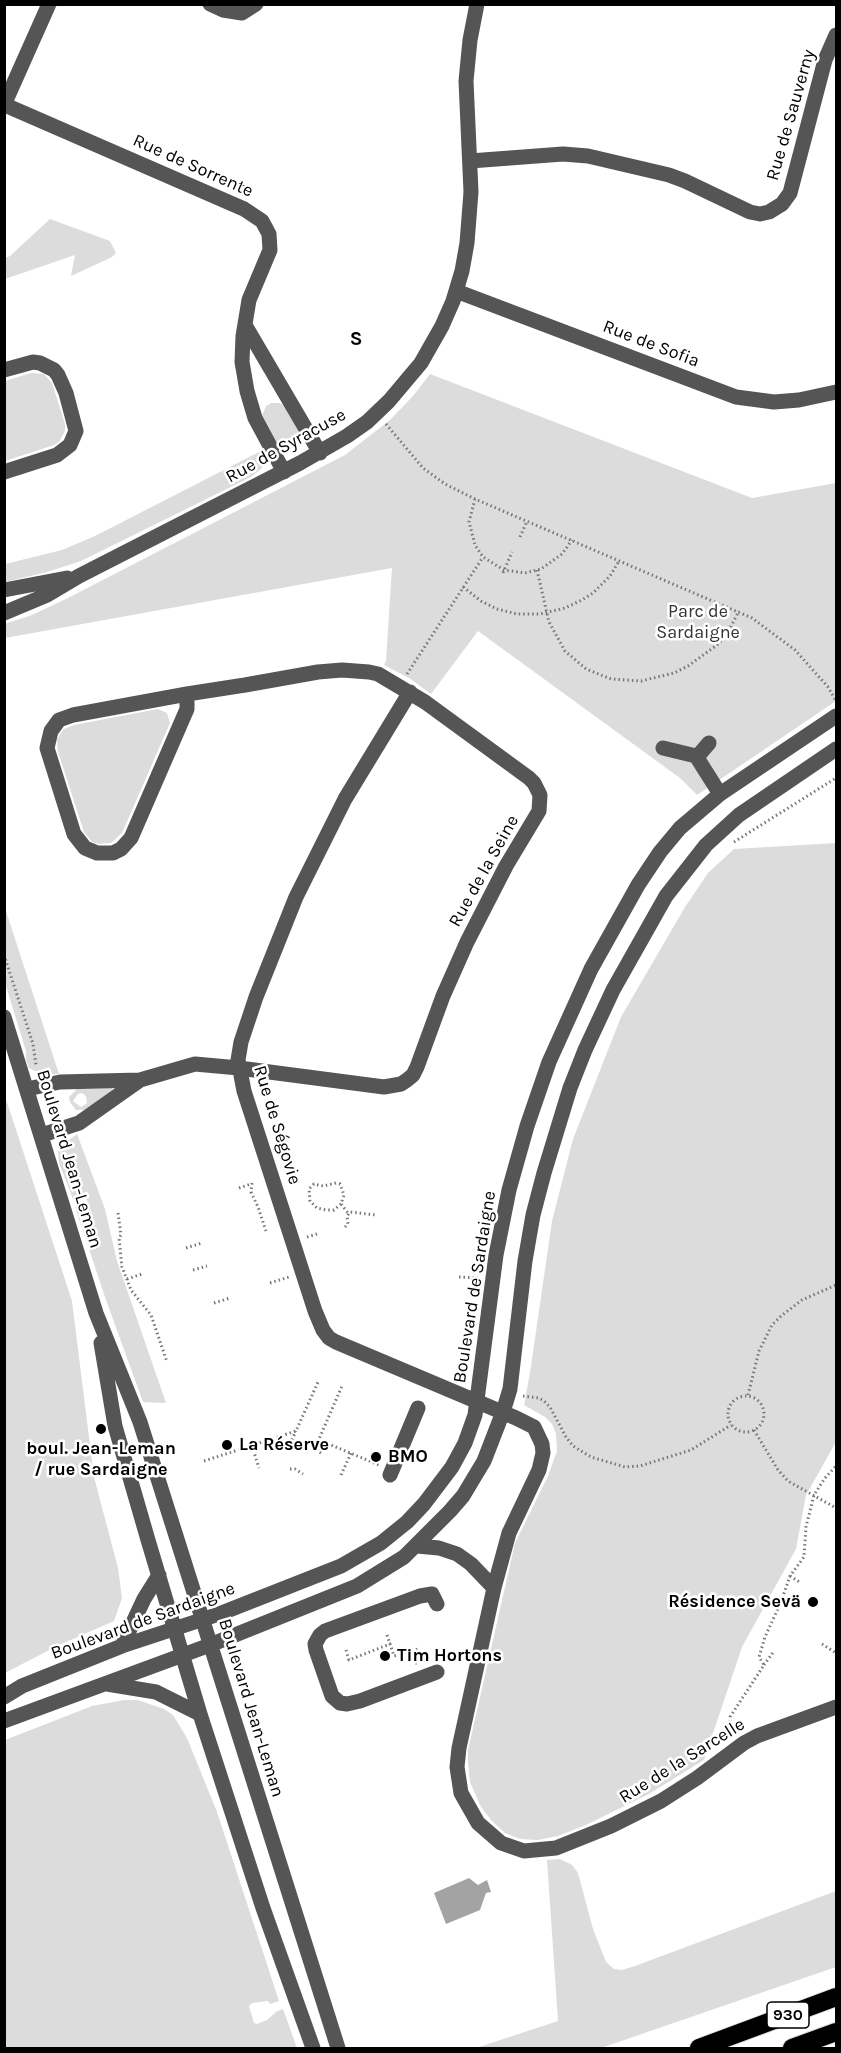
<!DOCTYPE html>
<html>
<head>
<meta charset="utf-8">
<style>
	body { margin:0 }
	#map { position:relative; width:841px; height:2053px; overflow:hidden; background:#fff; font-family:Karla,sans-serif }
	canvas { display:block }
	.frame { position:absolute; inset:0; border:6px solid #000; pointer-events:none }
</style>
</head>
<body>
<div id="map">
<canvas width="841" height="2053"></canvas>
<div class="frame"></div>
</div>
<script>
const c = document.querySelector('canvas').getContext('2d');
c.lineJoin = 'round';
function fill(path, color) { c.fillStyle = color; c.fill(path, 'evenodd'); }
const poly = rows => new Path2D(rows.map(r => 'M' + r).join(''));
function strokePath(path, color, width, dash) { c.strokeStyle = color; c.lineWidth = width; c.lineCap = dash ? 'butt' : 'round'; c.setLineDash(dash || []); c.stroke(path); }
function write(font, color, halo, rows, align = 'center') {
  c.font = font + ' Karla,sans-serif'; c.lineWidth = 5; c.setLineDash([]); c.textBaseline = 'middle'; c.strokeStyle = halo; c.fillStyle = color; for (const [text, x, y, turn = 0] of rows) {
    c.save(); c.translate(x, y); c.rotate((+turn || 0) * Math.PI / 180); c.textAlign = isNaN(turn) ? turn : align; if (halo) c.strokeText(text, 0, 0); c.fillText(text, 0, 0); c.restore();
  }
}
const green = poly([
	[50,219,110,241,116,253,112,257,71,276,75,255,5,279,5,258,10,256],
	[31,373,44,374,52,383,65,424,65,431,59,442,54,445,5,461,5,381],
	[430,374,752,498,836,483,836,701,697,795,680,778,478,631,431,694,409,678,384,665,386,661,392,568,5,638,4,624,32,615,68,598,345,455,390,420,413,396],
	[271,403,280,403,284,406,299,431,300,441,292,449,286,449,276,442,262,416,266,406],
	[263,450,265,460,261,469,251,477,81,561,47,572,5,582,5,564,62,550,95,536],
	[158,709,167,713,170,723,122,833,111,843,99,844,92,842,84,832,58,752,57,740,60,734,64,729,74,725],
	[836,843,836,1442,806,1495,796,1549,742,1647,704,1760,649,1794,586,1825,558,1836,538,1840,520,1839,505,1833,492,1821,481,1807,470,1782,468,1762,468,1750,515,1543,548,1476,557,1451,556,1434,552,1424,545,1417,524,1405,530,1373,552,1221,573,1139,621,1017,685,907,708,873,734,849],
	[4,908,5,908,59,1074,41,1074,29,1068,26,1060,26,1051,5,983],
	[112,1088,113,1092,84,1110,76,1110,70,1102,69,1097,77,1089],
	[82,1093,86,1096,87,1103,81,1107,73,1101,78,1094],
	[4,1093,72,1301,94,1477,118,1568,122,1598,114,1621,57,1646,5,1673],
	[77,1134,105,1209,117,1261,166,1403,143,1402,106,1300,75,1207,88,1203,85,1195,73,1199,59,1163,58,1152,60,1147],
	[124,1700,138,1700,164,1709,173,1715,187,1738,217,1812,279,2001,270,2004,268,2001,252,2003,249,2006,251,2013,254,2023,257,2024,267,2020,276,2012,283,2009,297,2048,5,2048,5,1740,92,1706],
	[560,1859,572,1865,578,1873,593,1929,606,1962,614,1969,622,1970,635,1966,836,1891,836,1967,601,2048,476,2048,558,2021,547,1860]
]);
const water = poly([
	[469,1878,478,1885,487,1880,491,1892,486,1893,480,1910,446,1924,434,1893]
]);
const path = poly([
	[386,424,423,468,445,484,475,499,752,618,795,650,828,687,836,701],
	[475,499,469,522,475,545,483,557,504,570,525,573,541,569,562,554,572,540],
	[520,537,527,521],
	[537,570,549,622,565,651,586,669,611,679,641,681,674,673,688,666,717,645,727,634,739,611],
	[503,573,512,552],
	[463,587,481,601,497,609,517,614,540,614,565,608,582,600,593,593,610,576,619,561],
	[407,674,483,557],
	[734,842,836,778],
	[4,955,33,1044,36,1065],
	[252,1183,251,1192,258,1207,267,1234],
	[239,1188,251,1184],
	[341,1204,334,1210,326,1210,317,1208,310,1201,309,1189,314,1184,323,1186,336,1183,340,1184,344,1195,341,1204,348,1213],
	[118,1213,121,1235,119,1238,122,1267,131,1290,151,1315,167,1362],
	[345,1227,348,1224,347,1216,350,1212,376,1215],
	[307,1237,317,1234],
	[186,1248,202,1243],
	[193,1270,207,1266],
	[459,1277,478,1278],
	[127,1279,142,1274],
	[270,1283,289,1277],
	[214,1303,230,1298],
	[748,1395,759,1351,772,1325,781,1316,802,1300,836,1285],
	'728 1414a18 18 0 1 1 36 0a18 18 0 1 1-36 0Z',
	[523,1396,539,1398,544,1401,550,1407,566,1437,573,1446,591,1457,625,1467,640,1466,691,1450,731,1425],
	[754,1430,778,1470,788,1481,836,1508],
	[319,1440,379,1465],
	[252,1446,259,1468],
	[288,1448,296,1431],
	[321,1453,318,1451,316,1446,342,1386],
	[204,1461,296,1431,318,1382],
	[290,1469,295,1469,303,1474],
	[341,1475,351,1453],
	[790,1576,801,1583],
	[387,1635,390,1644],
	[822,1644,836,1653],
	[346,1650,349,1660,390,1644,394,1656,418,1649,414,1663,417,1663],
	[233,1664,233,1657,241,1650],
	[764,1665,774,1651],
	[731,1735,730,1717,764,1665,759,1657,765,1637,781,1602,790,1576,804,1557,806,1527,814,1495,825,1478,836,1466]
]);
const minor = poly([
	[210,4,223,10,242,13,256,4],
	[4,105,49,4],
	[5,105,244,209,262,221,269,234,270,250,249,300,243,336,242,362,247,391,255,418,284,472],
	[470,161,563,154,588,156,669,175,685,181,750,212,760,214,769,212,782,204,790,193,825,60,836,35],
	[456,291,736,397,774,402,799,400,836,392],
	[245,325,320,453],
	[4,370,33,362,40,363,54,370,58,375,66,393,76,431,70,445,57,455,4,472],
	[4,590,67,578],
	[4,613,47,595,79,576,300,463,347,436,367,422,389,401,421,363,442,326,453,301,462,271,467,243,471,192,466,81,470,40,477,4],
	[410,692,345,799,296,897,256,997,241,1042,238,1060,244,1091,315,1311,323,1330,329,1338,336,1342,516,1418,534,1427,542,1444,543,1453,539,1470,509,1533,494,1588,459,1748,457,1767,461,1793,478,1823,501,1843,524,1851,556,1848,611,1826,661,1801,697,1778,744,1743,757,1736,836,1707],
	[663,748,696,756,720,794],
	[697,757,709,743],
	[4,1017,96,1313,140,1422,338,2048],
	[27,1089,60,1082,140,1080],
	[42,1135,79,1123,140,1080,195,1064,239,1068,384,1087,401,1084,407,1080,413,1075,417,1067,443,996,467,942,506,866,539,811,540,795,534,783,529,778,425,702,378,674,369,672,342,670,318,672,245,685,187,694,73,715,59,720,51,731,47,748,74,834,85,848,97,853,113,853,121,849,131,838,187,709,187,694],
	[101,1343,115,1426,148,1540,200,1714,263,1908,313,2048],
	[390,1475,418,1408],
	[417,1546,439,1548,457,1554,471,1564,494,1588],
	[122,1646,144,1599,159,1575],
	[437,1672,360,1701,347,1704,340,1703,332,1696,316,1650,315,1644,320,1635,325,1631,420,1596,432,1594,437,1604],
	[107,1684,156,1692,200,1714],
	[4,1697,22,1686,122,1646,219,1614,341,1566,381,1543,407,1522,424,1504,452,1467,465,1443,475,1415,496,1255,509,1190,527,1126,549,1062,591,969,638,885,660,852,680,828,720,794,836,716],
	[4,1721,210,1645,357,1586,404,1557,450,1511,463,1496,484,1461,503,1412,510,1389,525,1261,533,1215,544,1173,570,1088,585,1050,613,990,666,896,706,845,739,815,836,749]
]);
const highway = poly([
	[699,2048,836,1997],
	[792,2048,836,2032]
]);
const markers = [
	[101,1429,6,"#000"],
	[227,1445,6,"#000"],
	[376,1457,6,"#000"],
	[813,1602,6,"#000"],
	[385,1656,6,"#000"]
];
const shields = [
	[788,2015,42]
];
const shieldNames = [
	["930",788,2015]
];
const streetNames = [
	["Rue de Sauverny",791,115,-74],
	["Rue de Sorrente",193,166,24],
	["Rue de Sofia",651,344,21],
	["Rue de Syracuse",286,446,-29],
	["Rue de la Seine",484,871,-61],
	["Rue de Ségovie",277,1125,73],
	["Boulevard Jean-Leman",69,1159,73],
	["Boulevard de Sardaigne",475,1287,-81],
	["Boulevard de Sardaigne",143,1621,-20],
	["Boulevard Jean-Leman",251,1708,73],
	["Rue de la Sarcelle",682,1761,-32]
];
const parkNames = [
	["Parc de",698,612],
	["Sardaigne",698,633]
];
const poiNames = [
	["La Réserve",239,1445],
	["boul. Jean-Leman",101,1449,"center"],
	["/ rue Sardaigne",101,1470,"center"],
	["BMO",388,1457],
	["Résidence Sevä",801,1602,"right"],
	["Tim Hortons",397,1656]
];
const neighbourhoodNames = [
	["S",356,339]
];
fill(green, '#dcdcdc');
fill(water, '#a3a3a3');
strokePath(highway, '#dbdbdb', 20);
strokePath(path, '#777', 3, [1.5, 3]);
strokePath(minor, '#555', 15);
strokePath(highway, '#000', 18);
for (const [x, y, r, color] of markers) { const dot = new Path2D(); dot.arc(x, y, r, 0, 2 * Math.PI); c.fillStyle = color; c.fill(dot); strokePath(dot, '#fff', 2); }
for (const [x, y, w] of shields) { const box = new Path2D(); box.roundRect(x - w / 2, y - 13, w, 26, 4.5); c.fillStyle = '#fff'; c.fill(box); strokePath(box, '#000', 1.5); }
write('bold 16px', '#000', null, shieldNames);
write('18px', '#000', '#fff', streetNames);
write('18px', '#333', '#fff', parkNames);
write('bold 18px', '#000', '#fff', poiNames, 'left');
write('bold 20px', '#000', '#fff', neighbourhoodNames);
</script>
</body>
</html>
